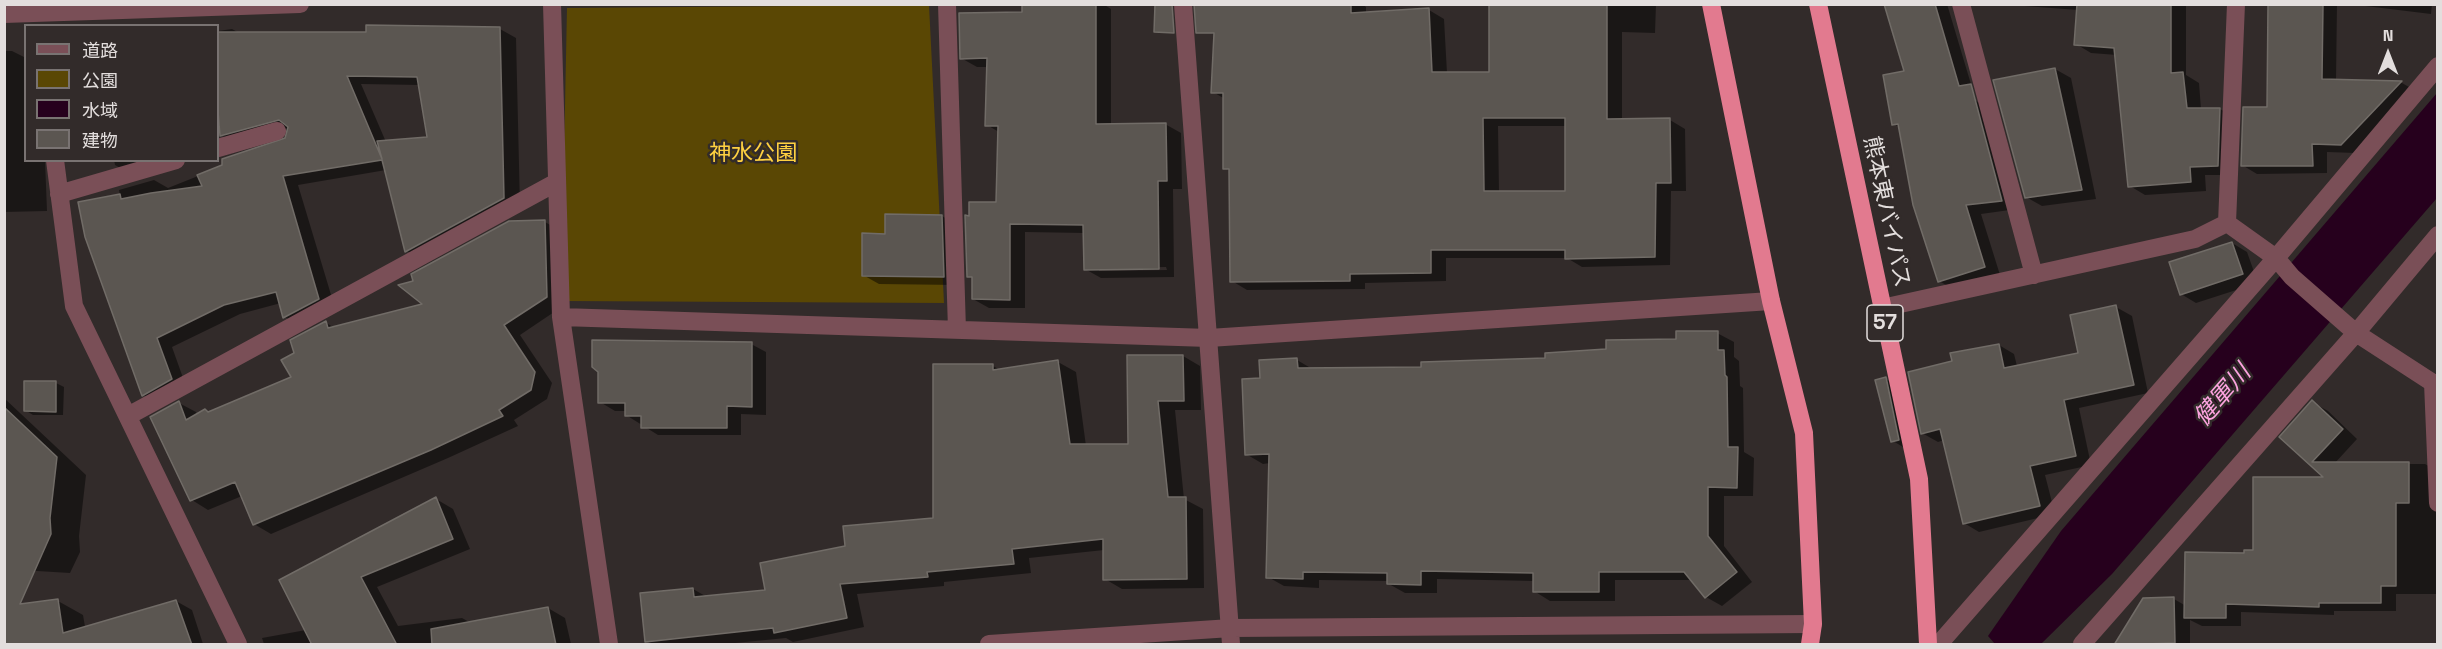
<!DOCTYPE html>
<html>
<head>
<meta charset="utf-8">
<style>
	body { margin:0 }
	#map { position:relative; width:2442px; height:649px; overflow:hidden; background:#322b2a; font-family:"Space Grotesk","Noto Sans JP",sans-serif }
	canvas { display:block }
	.frame { position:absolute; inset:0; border:6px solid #e3dedd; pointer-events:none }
	.legend { position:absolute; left:24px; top:24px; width:195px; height:138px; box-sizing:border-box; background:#322b2a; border:2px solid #797372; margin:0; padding:8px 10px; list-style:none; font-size:18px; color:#e3dedd }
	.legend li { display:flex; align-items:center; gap:12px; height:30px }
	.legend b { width:30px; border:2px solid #797372 }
	.north { position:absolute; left:2358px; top:24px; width:60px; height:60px; -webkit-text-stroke:4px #322b2a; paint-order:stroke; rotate:0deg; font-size:16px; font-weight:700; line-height:24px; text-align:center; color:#e3dedd }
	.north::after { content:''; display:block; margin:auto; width:21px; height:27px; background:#e3dedd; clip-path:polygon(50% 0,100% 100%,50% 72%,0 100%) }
</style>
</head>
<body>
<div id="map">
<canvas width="2442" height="649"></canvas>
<div class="frame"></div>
<ul class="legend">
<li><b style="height:8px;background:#7a4f57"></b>道路</li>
<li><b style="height:16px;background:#5a4704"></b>公園</li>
<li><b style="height:16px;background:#26001d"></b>水域</li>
<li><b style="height:16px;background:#5b5651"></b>建物</li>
</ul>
<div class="north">N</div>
</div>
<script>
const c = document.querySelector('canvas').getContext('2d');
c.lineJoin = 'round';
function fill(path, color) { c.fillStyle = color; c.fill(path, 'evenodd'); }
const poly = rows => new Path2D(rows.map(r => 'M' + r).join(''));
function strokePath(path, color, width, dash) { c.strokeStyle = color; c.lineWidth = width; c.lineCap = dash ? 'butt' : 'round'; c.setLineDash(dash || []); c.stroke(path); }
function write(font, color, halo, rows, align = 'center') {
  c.font = font + ' "Space Grotesk","Noto Sans JP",sans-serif'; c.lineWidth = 5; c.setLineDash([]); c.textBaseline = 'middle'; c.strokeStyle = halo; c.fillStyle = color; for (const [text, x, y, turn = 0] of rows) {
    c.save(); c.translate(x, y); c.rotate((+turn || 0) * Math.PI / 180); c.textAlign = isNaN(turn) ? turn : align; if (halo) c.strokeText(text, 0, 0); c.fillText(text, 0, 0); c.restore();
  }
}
const green = poly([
	[929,5,944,303,561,301,567,8]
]);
const water = poly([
	[2437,93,2437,198,2112,574,2041,644,1995,644,1988,636,2061,531]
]);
const shadow = poly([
	[1023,4,1103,4,1111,9,1111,125,1165,124,1181,133,1182,189,1173,189,1174,277,1101,278,1085,269,1085,233,1025,232,1025,308,989,308,973,299,974,279,968,276,970,217,998,203,999,132,987,125,989,67,977,67,961,58,1023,14],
	[1166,267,1167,270,1099,271,1099,268],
	[1210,4,1362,4,1366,7,1366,13,1429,10,1444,19,1447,73,1490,73,1490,4,1656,4,1655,33,1622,32,1622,120,1670,120,1685,129,1686,191,1671,191,1670,265,1582,267,1567,258,1446,258,1446,281,1365,283,1365,289,1247,290,1232,281,1231,172,1225,168,1225,99,1213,92,1215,35,1210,32],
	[1498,126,1567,126,1567,192,1499,192],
	[1886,4,1947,4,1976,101,1990,109,2017,209,1981,214,2000,275,1955,290,1939,281,1901,128,1894,124,1906,72],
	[1998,4,2186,4,2186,75,2199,83,2201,109,2220,109,2236,118,2233,175,2205,175,2206,191,2145,195,2130,186,2117,55,2091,53,2076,44,2078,10],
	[2270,4,2337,4,2336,81,2402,83,2416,91,2356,153,2327,152,2327,173,2257,174,2242,165,2268,109],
	[2349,4,2432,4,2431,14],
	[232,29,241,34,368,34,500,29,516,38,520,207,422,260,407,251,386,170,298,185,335,308,301,327,285,317,281,303,240,314,172,347,187,389,159,404,143,395,80,203,120,196,119,190,154,180,168,188,281,143,290,133,288,129,237,144,221,135,218,100,224,99,224,96,218,97,218,31],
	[361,84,420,85,429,139,386,142],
	[4,51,12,51,26,58,26,160,45,160,47,211,4,212],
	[2055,69,2071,78,2096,199,2042,206,2026,197],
	[114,160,163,160,129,173,115,165],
	[942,216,957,225,959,285,879,284,863,275,886,235],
	[545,222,561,231,563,306,520,335,552,383,547,399,514,420,518,426,448,458,271,534,254,524,242,496,208,510,192,500,152,418,179,403,196,412,197,415,209,413,293,378,295,354,326,323,335,328,426,304,415,282],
	[2232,243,2247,252,2258,283,2196,303,2181,294],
	[2116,307,2132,316,2148,393,2079,408,2091,465,2045,475,2055,514,1979,532,1964,523,1944,440,1938,442,1922,433,1953,362,1999,345,2014,354,2017,366,2079,354],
	[1717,333,1734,342,1734,357,1739,361,1740,386,1743,388,1744,452,1754,458,1753,496,1724,496,1724,546,1752,582,1722,606,1706,597,1693,580,1615,580,1615,601,1550,601,1534,591,1534,581,1437,579,1437,593,1405,593,1389,584,1389,581,1319,580,1319,588,1284,586,1268,577,1270,463,1263,464,1246,454,1261,380,1297,360,1314,370,1422,368,1547,359],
	[751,344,766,352,766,415,741,414,741,435,658,435,626,415,626,411,615,411,600,402],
	[1183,356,1200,366,1201,410,1175,410,1184,499,1203,509,1204,588,1122,589,1105,579,1104,550,1029,558,1031,573,944,582,944,586,857,594,864,627,793,642,786,638,725,644,652,644,646,641,693,589,707,597,767,591,847,547,935,519,993,366,1000,370,1058,362,1076,372,1086,446,1129,446],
	[1886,379,1901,388,1908,450,1893,441],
	[56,383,64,387,63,415,33,415,25,410],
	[4,398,86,475,79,536,80,552,70,573,4,569],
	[2312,402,2328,411,2357,439,2334,464,2425,464,2438,471,2438,594,2396,594,2396,611,2334,611,2334,615,2241,612,2241,626,2202,626,2190,620,2190,644,2115,644,2174,599,2186,606,2245,554,2255,552,2327,478,2282,437],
	[436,499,453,509,470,549,377,587,398,626,462,618,471,623,548,608,565,618,571,644,264,644,262,638,306,630],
	[58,601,83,615,88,644,4,644],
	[176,601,192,610,203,644,99,644]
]);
const building = poly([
	[1022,4,1096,4,1096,124,1166,123,1167,181,1158,181,1159,269,1084,270,1083,225,1010,224,1010,300,972,299,972,277,967,277,965,215,969,216,969,202,996,202,998,126,985,126,987,58,960,59,959,13,1022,12,1022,4],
	[1155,4,1172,4,1174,33,1154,32,1155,4],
	[1194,4,1351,4,1351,13,1429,8,1432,72,1489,72,1489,4,1607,4,1607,119,1670,118,1671,183,1656,183,1655,257,1565,259,1565,250,1431,250,1431,273,1350,274,1350,281,1230,282,1229,169,1223,169,1223,93,1211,93,1214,33,1196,33,1194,4],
	[1483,118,1565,118,1565,191,1484,191,1483,118],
	[1884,4,1935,4,1959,86,1971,84,2002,201,1966,205,1985,267,1938,282,1913,205,1898,124,1892,125,1883,75,1904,71,1884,4],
	[2077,4,2171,4,2171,73,2183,72,2187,108,2220,108,2218,166,2190,167,2191,182,2128,187,2114,48,2074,45,2077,4],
	[2268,4,2323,4,2322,79,2402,81,2341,145,2312,144,2313,166,2241,166,2243,107,2267,107,2268,4],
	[366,25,500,27,504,198,405,252,382,160,283,176,319,299,283,318,276,292,224,305,157,338,172,379,142,396,85,237,78,202,120,194,121,199,151,193,202,186,197,175,222,165,222,159,285,138,288,127,279,120,220,136,218,111,218,32,366,32,366,25],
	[347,76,417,77,427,137,377,141,382,159,347,76],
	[2055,68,2082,190,2025,198,1993,80,2055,68],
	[885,214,942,215,944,277,862,276,862,233,885,234,885,214],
	[545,220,547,297,504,325,535,372,531,390,499,410,503,416,431,450,253,525,235,482,190,501,150,417,179,401,186,420,205,409,208,412,291,377,281,360,294,353,290,340,326,321,328,328,422,304,398,285,413,281,411,274,509,221,545,220],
	[2232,242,2243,274,2180,295,2169,262,2232,242],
	[2116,305,2134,385,2064,400,2076,456,2030,466,2040,506,1963,524,1940,429,1921,434,1908,372,1952,361,1950,353,1999,344,2004,368,2078,353,2070,315,2116,305],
	[1676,331,1718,331,1718,350,1724,350,1725,375,1727,377,1728,447,1738,447,1737,488,1708,487,1708,536,1737,572,1705,598,1684,572,1599,572,1599,592,1533,592,1533,573,1421,571,1421,585,1387,584,1387,573,1303,572,1303,579,1266,578,1269,454,1245,455,1242,379,1260,378,1259,360,1297,358,1298,368,1421,367,1421,362,1545,358,1545,353,1606,349,1606,340,1676,339,1676,331],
	[592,340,752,342,752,407,727,406,727,428,641,428,641,416,625,416,625,403,598,403,598,372,592,367,592,340],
	[1127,355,1183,355,1184,401,1158,401,1168,497,1186,497,1187,579,1103,580,1103,539,1012,549,1014,564,927,572,928,577,840,584,847,618,774,633,773,628,645,642,640,593,693,588,694,597,765,590,760,563,845,546,843,526,933,518,933,364,993,364,993,370,1058,360,1070,444,1128,444,1127,355],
	[1886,377,1899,440,1891,442,1875,380,1886,377],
	[24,381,56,381,56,412,24,411,24,381],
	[2312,400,2343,429,2312,462,2409,462,2409,503,2396,503,2396,586,2381,586,2381,603,2319,603,2319,607,2226,604,2226,618,2184,618,2185,552,2244,553,2244,550,2253,550,2253,477,2323,477,2279,437,2312,400],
	[4,407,57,457,50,518,51,534,20,604,58,599,63,633,176,600,192,645,4,645,4,407],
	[436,497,453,539,361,577,397,645,312,645,279,580,436,497],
	[2174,597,2175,643,2114,645,2143,598,2174,597],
	[548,607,556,645,432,645,431,629,548,607]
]);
const street = poly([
	[552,4,561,317,609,644],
	[947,4,957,330],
	[1183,4,1231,644],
	[1961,4,2034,275],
	[4,14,300,4],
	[218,148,277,131],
	[55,160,74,306,238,644],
	[59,194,176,160],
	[2227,223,2276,258,2292,277,2356,333,2433,383,2438,383],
	[2227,223,2236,4],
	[1882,308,2195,239,2227,223],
	[561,317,1209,338,1771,301],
	[2433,383,2438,503],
	[128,416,557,182],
	[989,644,1231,628,1813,624],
	[1939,644,2276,258,2438,66],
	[2082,644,2356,333,2438,235]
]);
const highway = poly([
	[1711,4,1771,301,1804,433,1813,624,1810,644],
	[1818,4,1919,479,1928,644]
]);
const shields = [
	[1885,323,36]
];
const shieldNames = [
	["57",1885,323]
];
const parkNames = [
	["神水公園",753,154]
];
const streetNames = [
	["熊本東バイパス",1886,212,78]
];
const waterNames = [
	["健軍川",2223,396,-49]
];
fill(green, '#5a4704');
fill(water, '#26001d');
fill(shadow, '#0007');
fill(building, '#5b5651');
strokePath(building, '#716c67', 1.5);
strokePath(street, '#7a4f57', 18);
strokePath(highway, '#e27a8f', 18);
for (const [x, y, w] of shields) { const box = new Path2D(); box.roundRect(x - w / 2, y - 18, w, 36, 4.5); c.fillStyle = '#322b2a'; c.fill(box); strokePath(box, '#e3dedd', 1.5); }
write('bold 21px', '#e3dedd', null, shieldNames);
write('22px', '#ffd141', '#322b2a', parkNames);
write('22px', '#e3dedd', '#322b2a', streetNames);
write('italic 24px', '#fca3df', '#322b2a', waterNames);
</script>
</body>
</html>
